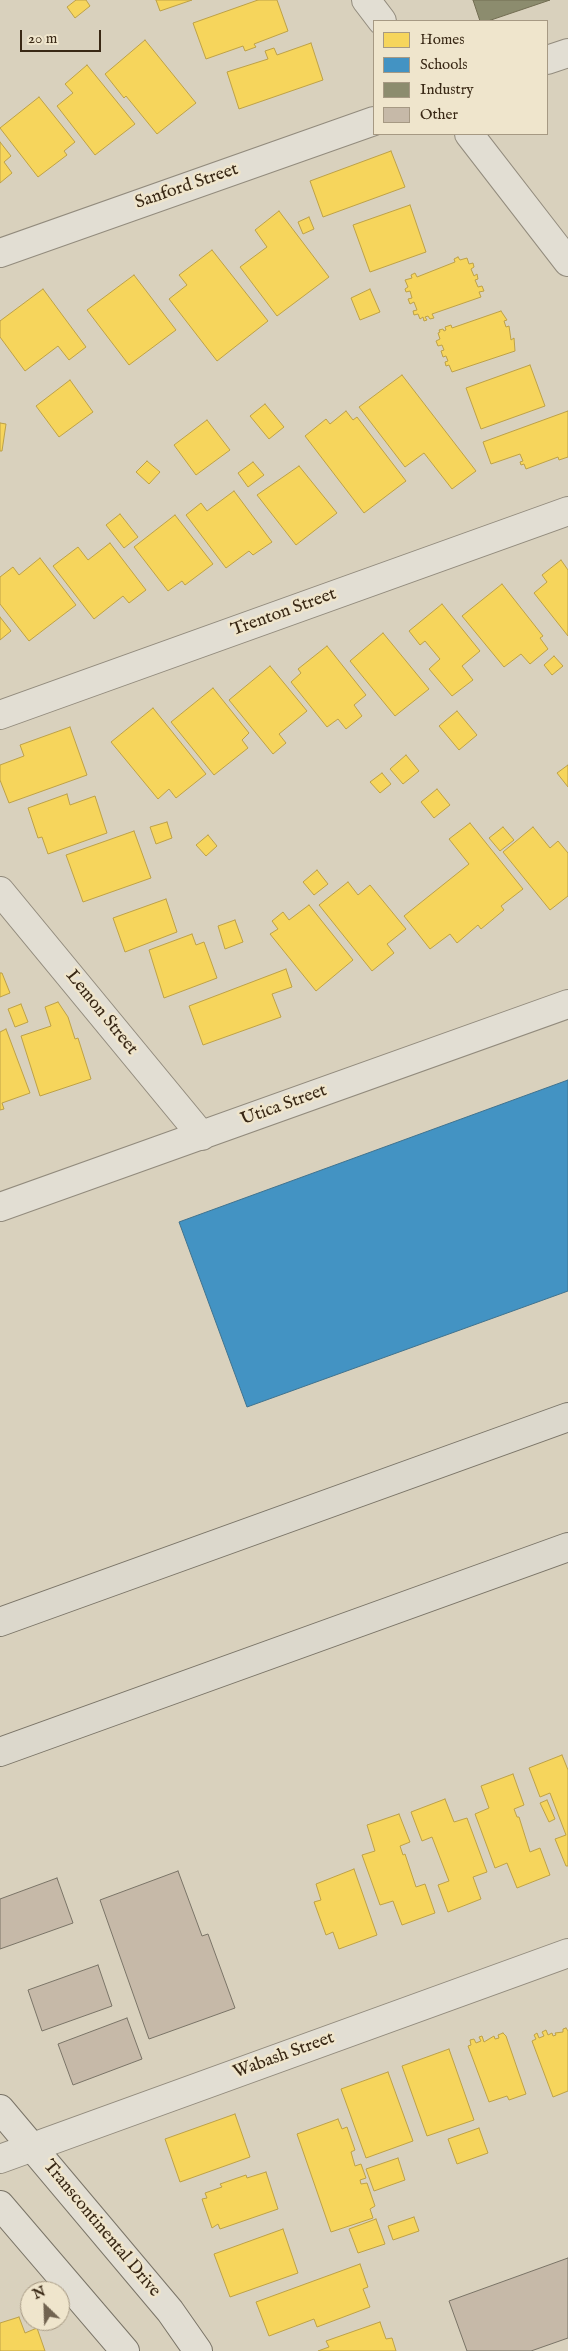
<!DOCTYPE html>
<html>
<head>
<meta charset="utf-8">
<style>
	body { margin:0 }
	#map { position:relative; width:568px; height:2351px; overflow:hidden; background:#d9d1bd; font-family:"IM FELL English",serif }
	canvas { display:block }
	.legend { position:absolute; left:373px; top:20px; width:175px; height:115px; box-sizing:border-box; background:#efe5cc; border:1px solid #a69983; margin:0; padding:6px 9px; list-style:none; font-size:15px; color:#392815 }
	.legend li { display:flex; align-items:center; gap:10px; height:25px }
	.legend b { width:25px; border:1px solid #a69983 }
	.north { position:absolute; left:20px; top:2281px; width:50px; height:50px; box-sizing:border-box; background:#efe5cc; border:1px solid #a69983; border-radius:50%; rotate:336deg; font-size:14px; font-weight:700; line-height:20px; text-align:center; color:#392815 }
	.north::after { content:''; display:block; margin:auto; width:18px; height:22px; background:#716350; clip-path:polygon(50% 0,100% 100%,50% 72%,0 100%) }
	.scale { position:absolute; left:20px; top:30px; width:81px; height:22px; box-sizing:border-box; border:2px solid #392815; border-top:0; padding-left:6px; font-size:15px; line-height:18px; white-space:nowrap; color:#392815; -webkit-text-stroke:4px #efe5cc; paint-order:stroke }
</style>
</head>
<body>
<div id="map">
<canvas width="568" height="2351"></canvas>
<ul class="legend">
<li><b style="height:14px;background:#f6d55c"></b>Homes</li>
<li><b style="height:14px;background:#4393c3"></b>Schools</li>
<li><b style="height:14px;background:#8c8c6e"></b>Industry</li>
<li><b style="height:14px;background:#c6b9a8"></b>Other</li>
</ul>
<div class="north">N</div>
<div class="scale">20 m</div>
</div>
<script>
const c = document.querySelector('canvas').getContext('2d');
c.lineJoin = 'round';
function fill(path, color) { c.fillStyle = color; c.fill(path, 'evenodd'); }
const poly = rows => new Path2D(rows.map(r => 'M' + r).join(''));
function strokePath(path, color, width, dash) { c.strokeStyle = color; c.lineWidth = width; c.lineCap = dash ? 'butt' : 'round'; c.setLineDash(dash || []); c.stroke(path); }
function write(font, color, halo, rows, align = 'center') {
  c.font = font + ' "IM FELL English",serif'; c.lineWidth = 5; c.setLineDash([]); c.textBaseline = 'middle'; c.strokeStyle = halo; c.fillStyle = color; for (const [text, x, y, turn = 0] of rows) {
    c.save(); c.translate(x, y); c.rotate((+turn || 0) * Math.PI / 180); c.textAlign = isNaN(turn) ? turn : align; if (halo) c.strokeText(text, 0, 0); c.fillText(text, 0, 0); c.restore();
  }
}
const homes = poly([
	[76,0,86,0,90,6,75,18,67,7,76,0],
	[156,0,192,0,160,11,156,0],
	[258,0,277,0,288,31,254,44,256,47,245,51,243,46,206,59,193,23,258,0],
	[145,40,196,103,157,134,126,96,124,98,105,74,145,40],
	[311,43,323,80,239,109,227,72,268,59,265,51,274,48,277,55,311,43],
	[87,65,135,124,95,155,57,106,73,93,65,84,87,65],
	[39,97,75,142,64,151,67,155,38,177,0,128,39,97],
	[0,142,11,156,4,162,12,173,0,183,0,142],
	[391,151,405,187,323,217,310,181,391,151],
	[410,205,426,252,370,272,353,225,410,205],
	[279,211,329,277,277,316,240,267,267,247,255,230,279,211],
	[309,217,314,229,303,234,298,222,309,217],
	[212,250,268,321,217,361,169,299,187,285,179,275,212,250],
	[458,257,460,260,467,258,469,264,473,263,474,267,471,269,474,276,477,274,478,279,475,280,478,287,482,286,484,291,479,292,481,297,432,314,434,318,430,319,428,316,425,317,427,320,424,321,423,317,420,319,418,314,414,315,413,311,417,310,414,302,410,304,408,299,412,298,410,291,406,292,405,289,408,287,405,280,412,278,411,275,415,273,417,277,455,262,454,259,458,257],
	[134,275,176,330,129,365,87,310,134,275],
	[43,289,86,347,69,360,58,346,25,371,0,337,0,321,43,289],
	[370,289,380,312,360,320,351,298,370,289],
	[501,311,507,320,504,321,506,327,509,326,511,340,514,338,515,351,452,372,449,365,446,366,445,362,448,361,446,356,443,357,441,351,444,350,442,345,438,346,436,341,440,339,438,333,440,332,439,330,443,329,444,331,446,330,445,327,451,325,452,328,501,311],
	[530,365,545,406,481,429,466,388,530,365],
	[402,375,476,471,452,489,424,453,405,467,359,407,402,375],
	[70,380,93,412,59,437,36,406,70,380],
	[265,404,284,427,269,439,250,416,265,404],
	[346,411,353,420,357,417,406,481,364,513,305,436,326,419,330,424,346,411],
	[568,411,568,457,559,460,558,457,526,469,524,464,521,465,520,462,523,461,520,454,491,464,483,442,568,411],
	[207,420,230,450,196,475,174,445,207,420],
	[0,423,6,424,2,451,0,451,0,423],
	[147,461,160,472,149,484,136,472,147,461],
	[253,462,264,475,248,487,238,473,253,462],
	[299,466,337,513,296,545,257,495,299,466],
	[234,491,272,542,253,555,249,551,226,568,186,515,201,503,207,511,234,491],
	[120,514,138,537,124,548,106,525,120,514],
	[175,515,213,564,185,585,182,581,168,591,134,547,175,515],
	[110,543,146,590,129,603,123,596,94,619,53,566,78,547,88,560,110,543],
	[40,558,76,605,29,641,0,604,0,577,13,567,19,575,40,558],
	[561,560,568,570,568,636,534,593,547,582,542,575,561,560],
	[502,584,543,636,540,638,548,649,530,664,521,654,504,667,462,616,502,584],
	[442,604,480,651,462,666,473,680,452,696,429,669,440,659,425,641,420,645,409,631,442,604],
	[0,617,11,631,0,640,0,617],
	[383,633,429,689,395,716,350,661,383,633],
	[327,646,366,695,354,705,362,716,346,729,338,719,327,727,291,682,301,673,298,669,327,646],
	[554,656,563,666,552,675,544,665,554,656],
	[270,666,307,711,279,734,286,743,273,754,229,700,270,666],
	[213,688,249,733,242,740,248,748,214,775,171,722,213,688],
	[153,708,206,774,176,798,169,789,158,799,111,742,153,708],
	[457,711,477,735,459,750,439,726,457,711],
	[70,727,87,775,9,803,0,780,0,765,24,756,20,745,70,727],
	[406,755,419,771,403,784,390,769,406,755],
	[568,765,568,787,557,773,568,765],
	[382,773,391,784,380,793,370,782,382,773],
	[437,789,450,805,434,818,421,802,437,789],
	[67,794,70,805,95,796,107,833,48,854,42,837,38,838,28,808,67,794],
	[167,822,172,838,156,844,150,827,167,822],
	[470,823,523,889,501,906,504,910,481,929,478,925,457,943,450,934,430,949,404,916,469,864,449,839,470,823],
	[503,827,514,840,500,851,489,838,503,827],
	[533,827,550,848,558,841,568,853,568,896,550,910,503,852,533,827],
	[134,831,151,878,83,902,66,855,134,831],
	[208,835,217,846,206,856,196,845,208,835],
	[317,870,328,884,314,895,303,882,317,870],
	[348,882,358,895,370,885,406,929,387,944,394,953,372,971,319,905,348,882],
	[166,899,177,932,125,952,113,918,166,899],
	[309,905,353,960,316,991,270,934,278,929,272,921,283,912,289,920,309,905],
	[235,920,243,942,225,949,218,926,235,920],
	[192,934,196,945,204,942,217,978,164,998,149,950,192,934],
	[286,969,292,987,272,994,281,1017,203,1045,189,1006,286,969],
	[0,973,2,973,10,993,0,997,0,973],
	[58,1002,68,1017,75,1039,78,1038,91,1079,40,1096,21,1036,51,1026,45,1007,58,1002],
	[21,1004,28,1022,15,1027,8,1009,21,1004],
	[6,1029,30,1093,2,1103,4,1109,0,1110,0,1032,6,1029],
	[562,1755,568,1770,568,1866,566,1866,555,1839,566,1835,550,1793,540,1797,529,1768,562,1755],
	[513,1774,524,1805,514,1809,517,1817,519,1817,530,1852,540,1848,550,1875,517,1888,507,1863,495,1868,475,1814,489,1808,481,1786,513,1774],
	[445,1799,454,1822,467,1818,487,1872,473,1877,481,1899,448,1912,438,1885,449,1881,432,1837,422,1841,411,1812,445,1799],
	[547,1800,555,1819,549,1822,540,1803,547,1800],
	[399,1814,410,1842,400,1846,403,1855,405,1854,416,1887,425,1884,435,1913,402,1925,393,1901,380,1905,362,1855,375,1851,367,1825,399,1814],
	[354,1869,377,1935,339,1949,333,1932,326,1935,314,1902,321,1900,316,1884,354,1869],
	[566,2028,568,2031,568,2091,553,2097,532,2041,536,2039,534,2035,537,2033,539,2038,544,2036,542,2032,546,2030,548,2035,552,2033,553,2036,556,2035,555,2033,563,2032,563,2029,566,2028],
	[503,2033,506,2036,526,2094,509,2100,507,2096,489,2102,468,2046,471,2045,470,2040,474,2039,476,2043,481,2041,479,2037,482,2036,484,2042,494,2036,495,2039,499,2038,498,2035,503,2033],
	[449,2049,474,2120,427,2136,402,2066,449,2049],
	[388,2072,413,2141,366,2158,341,2089,388,2072],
	[235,2114,250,2157,180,2182,165,2139,235,2114],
	[338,2119,342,2129,347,2127,355,2150,351,2152,355,2166,361,2164,366,2178,360,2180,361,2184,367,2183,375,2206,370,2209,373,2218,331,2232,297,2134,338,2119],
	[479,2128,488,2153,457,2164,448,2139,479,2128],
	[398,2158,405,2180,374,2191,366,2169,398,2158],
	[266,2172,278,2209,220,2229,218,2224,212,2228,202,2199,207,2198,205,2193,222,2187,220,2184,246,2175,247,2178,266,2172],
	[414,2217,419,2231,393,2240,388,2226,414,2217],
	[376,2219,385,2244,358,2253,349,2229,376,2219],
	[283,2229,298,2273,230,2297,214,2254,283,2229],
	[360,2264,368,2287,363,2289,370,2307,317,2327,314,2319,269,2336,256,2302,360,2264],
	[19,2317,25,2333,37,2328,45,2351,0,2351,0,2323,19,2317],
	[380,2322,386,2339,392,2338,396,2351,318,2351,329,2347,326,2341,380,2322]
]);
const schools = poly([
	[568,1080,568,1291,247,1407,179,1222,568,1080]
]);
const industry = poly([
	[473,0,550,0,488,21,480,21,473,0]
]);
const building = poly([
	[178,1871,202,1936,208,1934,235,2008,149,2039,100,1900,178,1871],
	[57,1878,73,1923,0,1949,0,1899,57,1878],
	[98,1965,112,2006,42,2031,28,1990,98,1965],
	[127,2018,142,2059,73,2085,58,2044,127,2018],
	[568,2258,568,2338,531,2351,467,2351,449,2301,568,2258]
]);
const street = poly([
	[366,0,382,21],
	[547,60,568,53],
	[469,134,568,262],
	[0,253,374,121],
	[0,715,568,511],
	[0,891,202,1136],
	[0,1207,568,1004],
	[0,2159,568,1953]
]);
const secondary = poly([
	[0,2109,170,2311,198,2351],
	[0,2205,125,2351]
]);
const highway = poly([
	[0,1622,568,1417],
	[0,1752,568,1547]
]);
const streetNames = [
	["Sanford Street",187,187,-19],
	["Trenton Street",284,613,-20],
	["Lemon Street",101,1013,51],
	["Utica Street",284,1106,-20],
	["Wabash Street",284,2056,-20],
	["Transcontinental Drive",101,2229,50]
];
fill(homes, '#f6d55c');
strokePath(homes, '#bda147', 1);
fill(schools, '#4393c3');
strokePath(schools, '#40738f', 1);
fill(industry, '#8c8c6e');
strokePath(industry, '#736e53', 1);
fill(building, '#c6b9a8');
strokePath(building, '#7a7467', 1);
strokePath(street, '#928b7d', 30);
strokePath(secondary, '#7a7467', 30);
strokePath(highway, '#7a7467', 30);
strokePath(street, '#e2ded3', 28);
strokePath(secondary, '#e2ded3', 28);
strokePath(highway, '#dcd8cc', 28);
write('18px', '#392815', '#efe5cc', streetNames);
</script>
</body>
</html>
